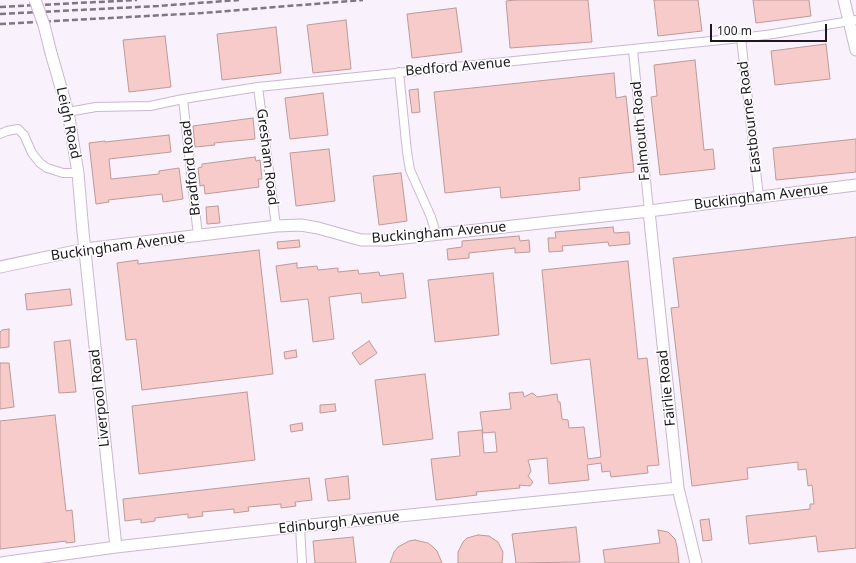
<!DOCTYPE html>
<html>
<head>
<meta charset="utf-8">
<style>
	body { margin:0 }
	#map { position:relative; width:856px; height:563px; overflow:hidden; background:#f9f1fc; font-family:"Noto Sans",sans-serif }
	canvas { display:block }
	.scale { position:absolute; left:710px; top:24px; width:117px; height:18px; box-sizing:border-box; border:2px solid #1e1720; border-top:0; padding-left:5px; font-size:12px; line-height:14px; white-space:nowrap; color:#1e1720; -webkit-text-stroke:3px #fff; paint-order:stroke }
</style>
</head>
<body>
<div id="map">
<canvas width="856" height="563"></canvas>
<div class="scale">100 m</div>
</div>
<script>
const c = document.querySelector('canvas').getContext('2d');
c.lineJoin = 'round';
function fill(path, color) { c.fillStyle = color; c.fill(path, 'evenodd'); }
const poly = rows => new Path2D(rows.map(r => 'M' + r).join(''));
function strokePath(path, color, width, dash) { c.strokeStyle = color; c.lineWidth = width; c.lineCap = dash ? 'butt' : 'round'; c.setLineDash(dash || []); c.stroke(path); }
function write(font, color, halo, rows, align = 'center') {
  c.font = font + ' "Noto Sans",sans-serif'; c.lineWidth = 3; c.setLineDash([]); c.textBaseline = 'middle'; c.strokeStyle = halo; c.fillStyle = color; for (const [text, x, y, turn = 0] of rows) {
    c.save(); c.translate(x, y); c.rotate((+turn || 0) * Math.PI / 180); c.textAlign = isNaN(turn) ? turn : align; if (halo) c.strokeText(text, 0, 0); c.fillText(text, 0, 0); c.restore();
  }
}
const building = poly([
	[516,0,588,0,592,42,510,48,506,1,516,0],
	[654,0,698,0,702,31,658,36,654,0],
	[753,0,809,0,811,16,756,23,753,0],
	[456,8,462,52,412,58,407,14,456,8],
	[346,20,351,69,313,73,307,25,346,20],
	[276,27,281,73,222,80,217,34,276,27],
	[165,36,171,87,129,92,123,40,165,36],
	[826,44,830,79,775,85,771,51,826,44],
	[695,60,704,150,713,149,715,169,660,175,651,97,657,96,654,65,695,60],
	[614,73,616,98,626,96,634,172,579,178,580,190,501,198,500,187,445,193,434,92,614,73],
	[418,89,420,112,412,113,409,90,418,89],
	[323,93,328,135,290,139,285,98,323,93],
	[253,118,255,139,214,143,215,145,195,147,193,126,253,118],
	[169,135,171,152,109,159,111,179,159,174,159,171,179,168,183,199,163,202,162,194,108,200,109,202,96,204,89,143,105,141,105,142,169,135],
	[856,139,856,172,776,180,773,148,856,139],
	[329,149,335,201,296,206,290,153,329,149],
	[255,157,256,161,260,160,262,179,258,179,259,187,205,194,204,185,200,186,198,168,202,167,202,164,255,157],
	[401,173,407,221,379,225,373,176,401,173],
	[218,206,220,223,207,224,206,207,218,206],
	[613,227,614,233,629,232,630,244,609,246,608,242,562,246,563,251,549,252,548,238,556,238,555,232,613,227],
	[519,236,520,241,529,240,530,252,515,253,515,248,469,253,469,258,448,260,447,249,462,247,462,241,519,236],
	[856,237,856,548,818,552,816,536,749,544,746,516,810,509,810,504,814,504,812,485,808,486,806,469,798,470,798,462,747,468,748,479,692,486,671,308,679,307,673,258,856,237],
	[299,240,300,247,278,249,277,242,299,240],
	[259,250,273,374,142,390,136,339,126,340,117,263,138,260,138,264,259,250],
	[628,261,638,359,647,358,659,465,647,466,648,473,611,477,610,471,602,472,601,463,587,465,589,480,549,484,547,458,528,460,531,471,528,476,533,482,530,486,519,485,520,488,476,492,477,495,436,500,431,459,460,456,458,432,482,430,484,453,497,452,495,432,483,433,480,412,511,409,509,393,523,392,524,397,532,393,534,394,537,397,557,394,558,402,560,402,562,419,568,420,569,428,584,427,588,459,601,457,590,359,551,364,542,270,628,261],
	[297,263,297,268,317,266,318,270,338,268,338,272,358,270,359,274,379,272,380,276,403,273,406,298,362,303,361,293,329,297,334,339,313,342,308,299,281,302,276,266,297,263],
	[493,273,499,335,435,342,428,280,493,273],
	[70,289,72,305,27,310,25,294,70,289],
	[9,329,9,347,0,348,0,332,2,330,9,329],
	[70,340,76,392,59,393,54,342,70,340],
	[369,341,377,353,360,365,352,353,369,341],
	[296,350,297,357,285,359,284,352,296,350],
	[0,363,9,363,14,407,0,409,0,363],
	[425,374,433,439,383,445,375,380,425,374],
	[247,392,255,460,139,474,132,406,247,392],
	[335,404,336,411,320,413,320,405,335,404],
	[55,415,66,511,72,510,75,542,66,543,66,541,0,549,0,421,55,415],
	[302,423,303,430,291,432,290,425,302,423],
	[348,476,350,499,328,501,325,479,348,476],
	[309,478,312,500,295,502,296,506,281,508,281,504,248,507,249,511,234,513,234,509,202,512,203,516,188,518,188,514,155,518,155,521,141,523,141,519,125,521,123,499,309,478],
	[709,519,712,540,703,541,700,520,709,519],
	[576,527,580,562,516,563,512,534,576,527],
	[658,530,668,532,675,539,677,546,679,563,605,563,603,550,660,543,658,530],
	[478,535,489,536,498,542,503,552,502,563,458,563,458,552,463,542,467,538,478,535],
	[353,537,356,563,315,563,313,541,353,537],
	[415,540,428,543,433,547,437,551,442,563,390,563,394,552,398,547,409,541,415,540]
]);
const street = poly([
	[741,38,759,197],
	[633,50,649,211],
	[399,72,407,152,410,170,431,217,434,227,433,236],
	[258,87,276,226],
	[183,99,198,236],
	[68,112,96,107,150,106,183,99,258,87,741,38,773,34,856,20],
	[0,134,7,131,18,129,24,135,32,153,40,163,47,168,63,173,78,173],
	[300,526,302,563]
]);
const secondary = poly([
	[844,0,856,50],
	[51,53,68,112,78,173,83,232,116,547],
	[649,211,678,488,696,563],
	[0,267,85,249,276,226,301,225,318,228,361,240,386,240,649,211,856,185],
	[0,563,116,547,320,524,678,488]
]);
const rail = poly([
	[0,7,137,0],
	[0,14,158,6,239,0],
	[0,24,202,13,363,0]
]);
const secondaryBridge = poly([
	[35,0,44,25,51,53]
]);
const streetNames = [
	["Bedford Avenue",458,67,-5],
	["Eastbourne Road",750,117,-97],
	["Leigh Road",68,123,78],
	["Falmouth Road",641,131,-95],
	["Gresham Road",267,157,83],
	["Bradford Road",191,168,-96],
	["Buckingham Avenue",761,197,-7],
	["Buckingham Avenue",439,233,-5],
	["Buckingham Avenue",118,247,-8],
	["Fairlie Road",667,388,-96],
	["Liverpool Road",100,398,-96],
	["Edinburgh Avenue",339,523,-6]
];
fill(building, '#f7cbc9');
strokePath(building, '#bd9a99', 1);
strokePath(street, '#cbb7d1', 10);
strokePath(secondary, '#cbb7d1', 13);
strokePath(street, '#fff', 8);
strokePath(secondary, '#fff', 11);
strokePath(rail, '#7e7680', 2.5, [6, 3]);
strokePath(secondaryBridge, '#cbb7d1', 13, []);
strokePath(secondaryBridge, '#fff', 11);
write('14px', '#1e1720', '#fff', streetNames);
</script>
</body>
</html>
